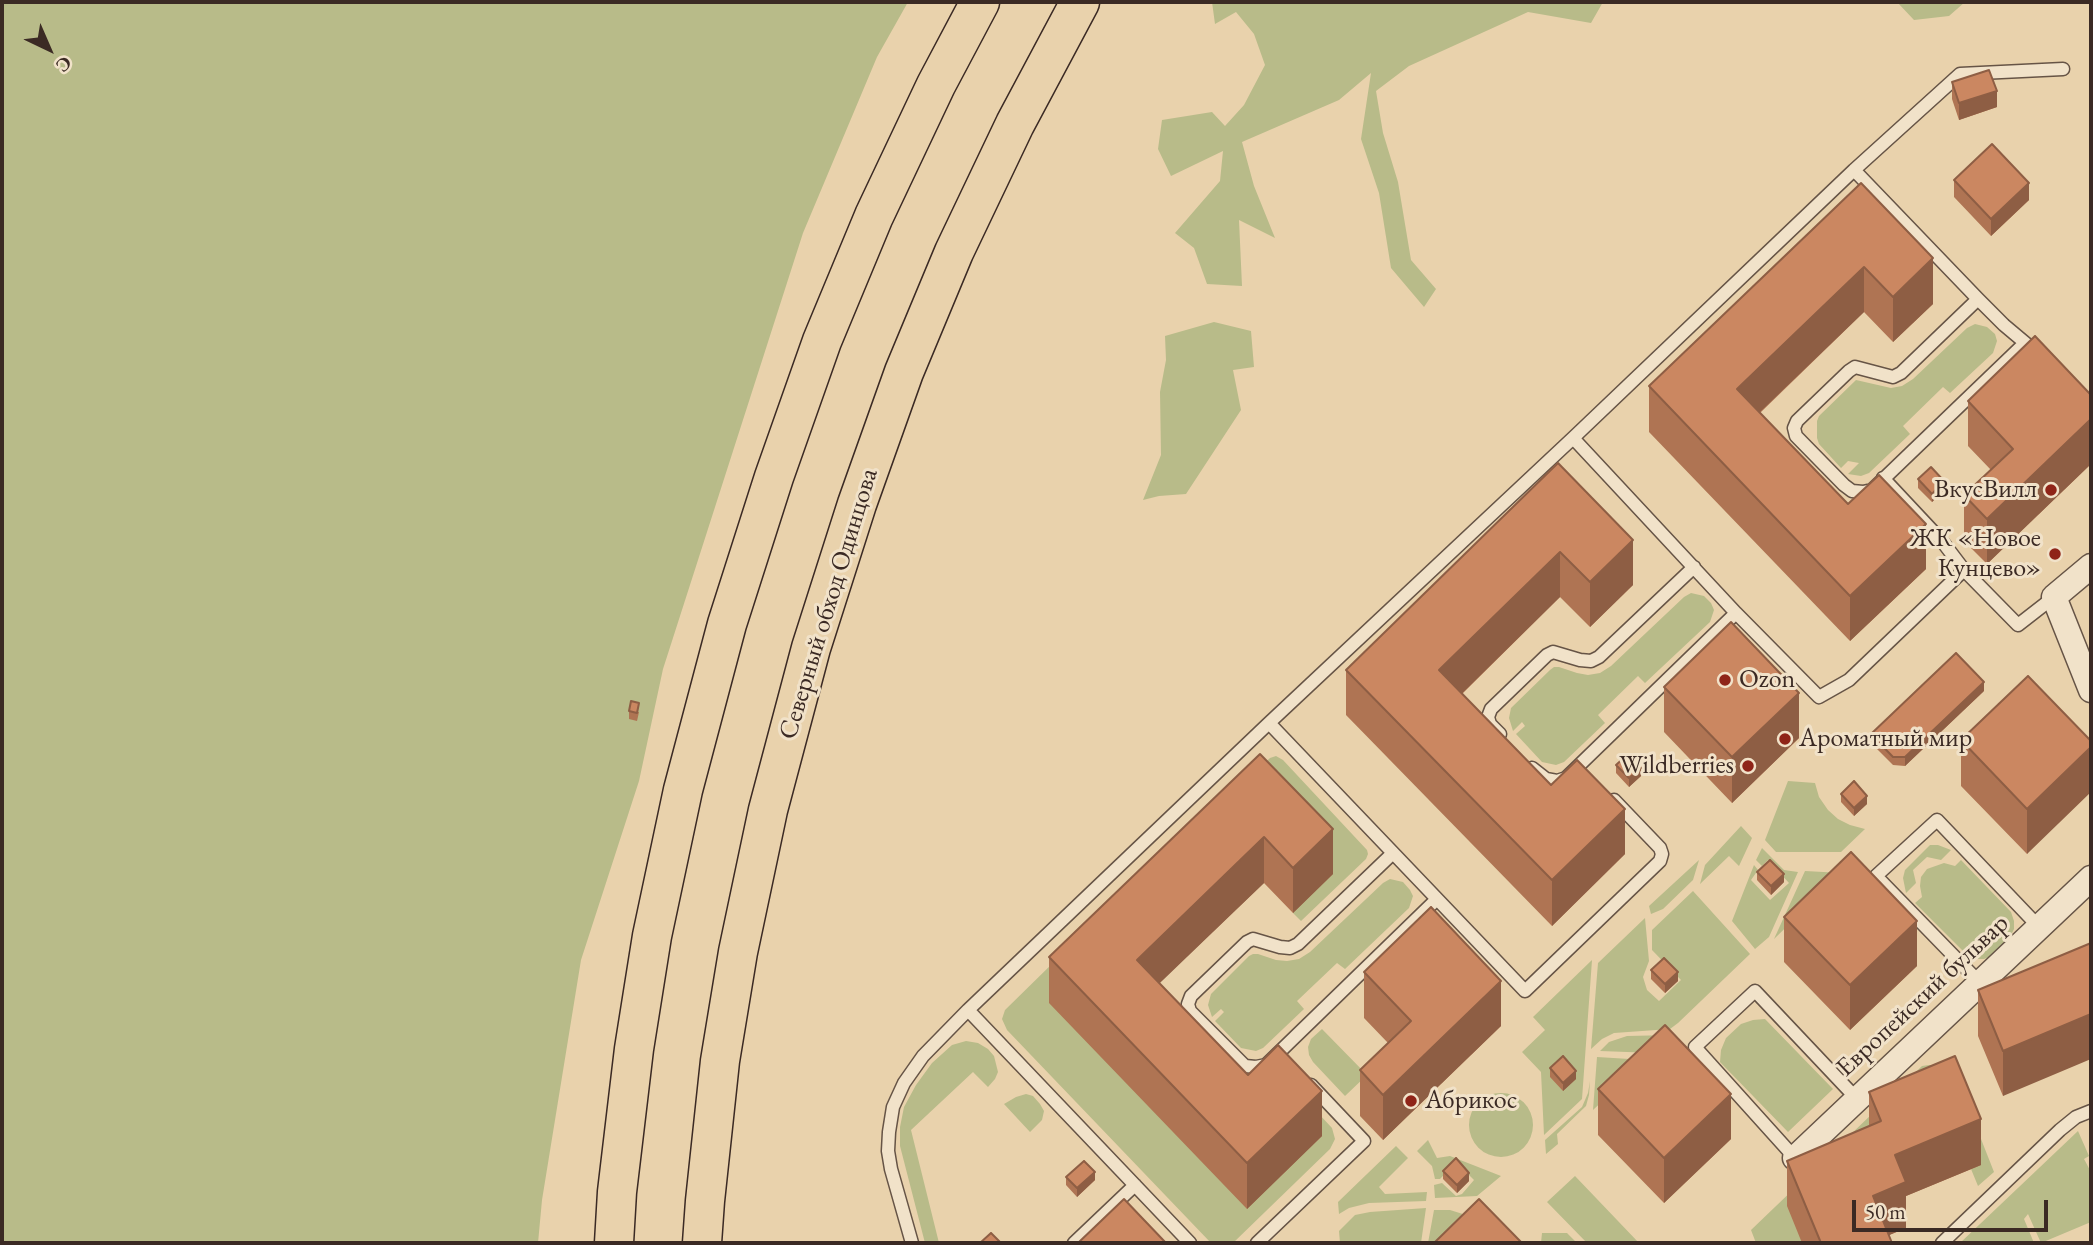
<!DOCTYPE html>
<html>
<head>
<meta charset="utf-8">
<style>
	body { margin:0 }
	#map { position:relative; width:2093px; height:1245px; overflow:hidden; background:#e9d2ac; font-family:"EB Garamond",serif }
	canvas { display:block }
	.frame { position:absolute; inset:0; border:4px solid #3b2a24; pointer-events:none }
	.north { position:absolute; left:14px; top:14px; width:70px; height:70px; -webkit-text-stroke:5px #f1e2c9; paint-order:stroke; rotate:136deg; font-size:19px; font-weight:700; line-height:28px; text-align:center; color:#3b2a24 }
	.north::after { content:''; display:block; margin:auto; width:24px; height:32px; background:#3b2a24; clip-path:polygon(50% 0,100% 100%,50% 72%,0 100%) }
	.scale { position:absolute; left:1852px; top:1200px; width:196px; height:32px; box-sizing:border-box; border:4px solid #3b2a24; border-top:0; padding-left:9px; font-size:21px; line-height:24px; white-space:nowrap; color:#3b2a24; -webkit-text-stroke:5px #f1e2c9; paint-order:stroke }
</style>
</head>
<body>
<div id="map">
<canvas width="2093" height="1245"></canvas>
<div class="frame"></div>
<div class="north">С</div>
<div class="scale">50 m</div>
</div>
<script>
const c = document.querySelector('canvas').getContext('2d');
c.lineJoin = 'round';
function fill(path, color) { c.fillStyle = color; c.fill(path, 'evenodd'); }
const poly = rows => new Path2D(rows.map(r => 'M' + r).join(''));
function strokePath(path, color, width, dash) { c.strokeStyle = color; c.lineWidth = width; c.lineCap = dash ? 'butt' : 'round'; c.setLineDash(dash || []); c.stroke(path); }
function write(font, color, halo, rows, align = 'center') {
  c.font = font + ' "EB Garamond",serif'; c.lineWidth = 6; c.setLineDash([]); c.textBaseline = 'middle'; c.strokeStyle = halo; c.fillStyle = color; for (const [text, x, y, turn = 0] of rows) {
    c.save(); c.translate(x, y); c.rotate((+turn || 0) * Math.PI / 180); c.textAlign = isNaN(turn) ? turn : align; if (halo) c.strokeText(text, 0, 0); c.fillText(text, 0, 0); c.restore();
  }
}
const green = poly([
	[2,2,908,2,877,57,803,233,663,669,639,781,581,960,542,1200,538,1243,2,1243],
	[1212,2,1603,2,1591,23,1528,12,1409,66,1376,91,1383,133,1398,182,1411,260,1436,289,1424,307,1391,268,1379,193,1361,139,1371,73,1339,100,1242,142,1254,186,1275,238,1239,220,1242,286,1207,284,1194,248,1175,233,1220,181,1223,151,1171,176,1158,149,1162,120,1212,112,1225,126,1244,105,1265,65,1254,34,1236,12,1215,24],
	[1897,2,1965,2,1949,16,1914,20],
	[1214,322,1251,331,1254,367,1233,370,1241,410,1186,494,1159,496,1143,500,1161,455,1160,392,1166,360,1165,336],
	[1975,324,1987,327,1995,334,1997,341,1993,353,1950,393,1943,387,1903,426,1910,434,1869,473,1861,476,1848,474,1859,463,1848,461,1841,468,1819,444,1817,438,1817,421,1819,416,1856,380,1891,388,1902,386,1913,379,1967,328],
	[1691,593,1704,596,1711,603,1714,610,1710,622,1645,683,1638,676,1598,715,1605,723,1564,762,1556,765,1542,762,1516,734,1525,726,1522,722,1513,731,1509,718,1511,708,1550,670,1554,667,1559,667,1577,673,1588,675,1600,673,1611,666,1684,597],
	[1276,756,1283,760,1367,850,1368,854,1366,859,1301,921,1293,913,1260,799,1062,955,1270,758],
	[1788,781,1815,783,1819,797,1828,810,1838,819,1850,825,1865,829,1841,852,1776,852,1765,840],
	[1741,826,1752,838,1739,866,1729,856,1700,884,1705,865],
	[1930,845,1938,845,1951,850,1941,860,1927,857,1913,870,1916,883,1906,893,1903,878,1905,870],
	[1762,848,1784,870,1798,872,1769,937,1755,949,1732,921,1754,865,1758,870,1751,880,1770,900,1789,883,1768,860,1762,866,1756,860],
	[1699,860,1693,880,1663,909,1651,914,1649,906],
	[1961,860,2011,912,2014,921,2014,929,2009,939,1994,955,1984,959,1976,959,1966,954,1915,903,1922,897,1920,886,1921,877,1927,869,1944,863,1955,866],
	[1805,871,1842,873,1774,939],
	[1390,879,1403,882,1410,890,1413,896,1409,908,1345,969,1337,963,1297,1001,1304,1009,1263,1048,1256,1051,1241,1048,1215,1021,1224,1012,1221,1009,1212,1017,1208,1005,1211,994,1249,956,1253,954,1258,954,1276,960,1287,961,1299,959,1310,952,1383,883],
	[1693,891,1750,954,1678,1023,1670,1029,1614,1033,1602,1039,1591,1049,1598,963,1645,918,1649,961,1643,977,1647,990,1659,1001,1681,980,1652,950,1652,930],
	[1056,960,1247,1208,1288,1081,1332,1128,1335,1139,1330,1149,1233,1243,1211,1243,1007,1030,1002,1019,1005,1010],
	[1592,960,1582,1099,1544,1135,1541,1072,1522,1052,1545,1030,1533,1017],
	[1765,1019,1833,1089,1788,1132,1720,1062,1721,1050,1726,1038,1741,1024,1753,1020],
	[1322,1029,1367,1075,1345,1096,1313,1062,1309,1055,1308,1047,1311,1039],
	[1672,1035,1654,1053,1600,1051,1609,1042,1627,1036],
	[966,1041,978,1043,988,1049,994,1056,998,1072,995,1079,988,1087,973,1072,911,1130,939,1243,925,1243,900,1146,900,1127,904,1107,916,1085,932,1063,952,1045],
	[1597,1057,1646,1060,1593,1110],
	[1929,1065,1938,1065,1957,1078,1994,1172,1978,1186,1971,1169,1981,1164,1956,1102,1802,1243,1756,1243,1751,1230,1922,1066],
	[1590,1081,1589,1095,1586,1106,1557,1134,1558,1144,1546,1154,1545,1140,1582,1107,1588,1093],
	'1469 1125a32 32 0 1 1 64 0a32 32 0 1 1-64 0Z',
	[1026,1094,1033,1096,1040,1104,1044,1111,1042,1120,1030,1132,1004,1104,1016,1097],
	[2078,1131,2089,1156,2084,1159,2091,1172,2091,1222,2041,1243,2028,1214,2024,1219,2034,1243,1960,1243],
	[1428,1140,1437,1158,1450,1156,1501,1176,1477,1196,1435,1198,1434,1185,1442,1183,1456,1196,1462,1194,1474,1180,1456,1162,1440,1179,1435,1179,1432,1166,1417,1151],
	[1396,1146,1408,1158,1379,1187,1385,1194,1427,1192,1426,1201,1369,1203,1349,1208,1339,1214,1338,1202],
	[1575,1176,1639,1243,1587,1243,1547,1202],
	[1426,1208,1421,1243,1340,1243,1339,1231,1355,1215,1370,1212],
	[1434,1210,1450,1210,1466,1215,1453,1243,1428,1243],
	[1542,1233,1567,1233,1577,1243,1541,1243]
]);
const service = poly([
	[1854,170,1978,299,2004,325,2029,346],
	[1978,299,1901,373,1893,377,1855,367,1849,371,1797,421,1794,428,1796,436,1844,485,1852,491,1863,492,1872,490,2025,343],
	[1573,438,1736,613,1819,697,1849,680,1964,570],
	[1883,478,1942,541,1964,570,2018,625,2054,597],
	[1269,723,1525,991,1660,861,1662,854,1660,848,1614,800],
	[1500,734,1490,724,1488,717,1491,709,1547,655,1553,652,1580,660,1591,661,1599,657,1694,567],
	[1532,768,1546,779,1557,781,1566,778,1736,613],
	[1393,853,1298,944,1290,948,1280,947,1253,939,1247,942,1191,996,1188,1004,1190,1011,1245,1066,1256,1067,1266,1065,1437,899],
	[1980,983,1876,876,1937,820,2039,927],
	[968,1010,1190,1243],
	[1795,1158,1695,1047,1755,991,1857,1099],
	[912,1243,891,1169,888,1151,889,1132,893,1107,904,1083,923,1056,968,1010,1269,723,1573,438,1854,170,1960,74,2063,69],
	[1074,1243,1135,1185],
	[1257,1243,1364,1141,1311,1085],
	[1942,1243,2060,1130,2076,1117,2091,1111]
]);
const minor = poly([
	[2091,566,2054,597,2091,690],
	[1795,1158,2091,878]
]);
const trunk = poly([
	[614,1243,617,1192,634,1049,652,936,683,790,727,624,774,477,822,341,874,216,936,85,980,2],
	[702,1243,705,1201,720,1061,738,952,768,810,811,648,857,504,904,372,954,252,1015,124,1080,2]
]);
const wall = poly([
	[1952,82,1997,107,1959,120,1952,99],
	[1954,180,2029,200,1991,236,1954,197],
	[1861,183,1933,304,1893,342,1864,312,1760,413,1848,504,1926,569,1850,641,1649,432,1649,386],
	[2091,395,2091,464,1987,564,1964,541,1964,495,1991,470,1968,446,1968,401],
	[1558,463,1633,585,1590,627,1560,597,1462,694,1551,785,1625,854,1552,926,1346,715,1346,670],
	[1918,479,1944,490,1932,502,1918,488],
	[1664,687,1799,738,1732,803,1664,732],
	[1984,691,1905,766,1893,765,1871,743,1871,734],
	[629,711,639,712,637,721,629,719],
	[1961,740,2091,741,2027,854,1961,786],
	[1260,754,1333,874,1293,913,1264,883,1159,983,1248,1075,1322,1136,1247,1209,1049,1003,1049,957],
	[1616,765,1641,776,1629,787,1616,773],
	[1841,794,1867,804,1854,816,1841,802],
	[1757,872,1784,882,1771,895,1757,880],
	[1784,917,1917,966,1850,1030,1784,962],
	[2091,943,2003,1096,1978,1036,1978,990],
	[1651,970,1678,981,1665,993,1651,979],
	[1364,972,1501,1026,1383,1140,1360,1116,1360,1070,1388,1043,1364,1018],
	[1550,1068,1576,1079,1563,1091,1550,1077],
	[1598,1089,1731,1139,1664,1203,1598,1135],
	[1869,1092,1981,1165,1906,1196,1906,1228,1889,1235,1892,1243,1802,1243,1787,1206,1787,1161,1869,1126],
	[1443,1171,1469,1181,1457,1193,1443,1179],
	[1066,1177,1095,1180,1077,1197,1066,1185]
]);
const shadedWall = poly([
	[1997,91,1997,107,1959,120,1959,103],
	[2029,183,2029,200,1991,236,1991,219],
	[1933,258,1933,304,1893,342,1893,297],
	[1864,267,1864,312,1737,434,1737,389],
	[2091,419,2091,464,1987,564,1987,519],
	[1944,481,1944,490,1932,502,1932,494],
	[1926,524,1926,569,1850,641,1850,596],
	[1633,540,1633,585,1590,627,1590,582],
	[1560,552,1560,597,1439,716,1439,670],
	[1984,682,1984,691,1905,766,1905,757],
	[1799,693,1799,738,1732,803,1732,757],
	[2091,747,2091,792,2027,854,2027,809],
	[1641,768,1641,776,1629,787,1629,778],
	[1867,796,1867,804,1854,816,1854,808],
	[1625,809,1625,854,1552,926,1552,880],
	[1333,829,1333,874,1293,913,1293,868],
	[1264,837,1264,883,1137,1005,1137,960],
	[1784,874,1784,882,1771,895,1771,886],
	[1917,921,1917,966,1850,1030,1850,985],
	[1678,972,1678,981,1665,993,1665,984],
	[1501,981,1501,1026,1383,1140,1383,1095],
	[2091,1014,2091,1059,2003,1096,2003,1051],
	[1576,1071,1576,1079,1563,1091,1563,1083],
	[1322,1091,1322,1136,1247,1209,1247,1163],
	[1731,1094,1731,1139,1664,1203,1664,1158],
	[1981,1119,1981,1165,1906,1196,1906,1228,1873,1242,1873,1196,1895,1155],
	[1095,1172,1095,1180,1077,1197,1077,1188],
	[1469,1173,1469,1181,1457,1193,1457,1185]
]);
const building = poly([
	[1989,70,1997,91,1959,103,1952,82,1989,70],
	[1992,144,2029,183,1991,219,1954,180,1992,144],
	[1861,183,1933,258,1893,297,1864,267,1737,389,1848,504,1879,475,1926,524,1850,596,1649,386,1861,183],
	[2035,336,2091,395,2091,419,1987,519,1964,495,2013,449,1968,401,2035,336],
	[1558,463,1633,540,1590,582,1560,552,1439,670,1551,785,1577,760,1625,809,1552,880,1346,670,1558,463],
	[1931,467,1944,481,1932,494,1918,479,1931,467],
	[1731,622,1799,693,1732,757,1664,687,1731,622],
	[1956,653,1984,682,1905,757,1893,757,1871,734,1956,653],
	[2028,676,2091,741,2091,747,2027,809,1961,740,2028,676],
	[631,701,639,703,637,713,629,711,631,701],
	[1260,754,1333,829,1293,868,1264,837,1137,960,1248,1075,1278,1045,1322,1091,1247,1163,1049,957,1260,754],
	[1628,754,1641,768,1629,778,1616,765,1628,754],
	[1854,781,1867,796,1854,808,1841,794,1854,781],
	[1851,852,1917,921,1850,985,1784,917,1851,852],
	[1770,860,1784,874,1771,886,1757,872,1770,860],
	[1431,907,1501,981,1383,1095,1360,1070,1411,1021,1364,972,1431,907],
	[2091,943,2091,1014,2003,1051,1978,990,2091,943],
	[1664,958,1678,972,1665,984,1651,970,1664,958],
	[1665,1025,1731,1094,1664,1158,1598,1089,1665,1025],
	[1563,1056,1576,1071,1563,1083,1550,1068,1563,1056],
	[1955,1056,1981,1119,1895,1155,1906,1182,1873,1196,1892,1243,1821,1243,1787,1161,1881,1121,1869,1092,1955,1056],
	[1456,1158,1469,1173,1457,1185,1443,1171,1456,1158],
	[1084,1161,1095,1172,1077,1188,1066,1177,1084,1161],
	[1124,1199,1166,1243,1078,1243,1124,1199],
	[1479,1199,1522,1243,1434,1243,1479,1199],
	[991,1233,1001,1243,980,1243,991,1233]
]);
const markers = [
	[2051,490,7,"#8f2418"],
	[2055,554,7,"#8f2418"],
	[1725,680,7,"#8f2418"],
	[1785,739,7,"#8f2418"],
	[1748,766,7,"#8f2418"],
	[1411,1101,7,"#8f2418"]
];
const poiNames = [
	["ВкусВилл",2037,490],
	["ЖК «Новое",2041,539],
	["Кунцево»",2041,569],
	["Ozon",1739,680,"left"],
	["Ароматный мир",1799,739,"left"],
	["Wildberries",1734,766],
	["Абрикос",1425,1101,"left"]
];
const streetNames = [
	["Северный обход Одинцова",829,604,-73],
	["Европейский бульвар",1923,996,-43]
];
fill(green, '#b8bb89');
strokePath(service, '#665446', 15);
strokePath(minor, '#665446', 27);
strokePath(trunk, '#3b2a24', 41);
strokePath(service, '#f1e2c9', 12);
strokePath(minor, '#f1e2c9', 24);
strokePath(trunk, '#e9d2ac', 38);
fill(wall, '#af7453');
fill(shadedWall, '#8e5e44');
fill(building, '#cb8761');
strokePath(building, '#8e5e44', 2);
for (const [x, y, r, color] of markers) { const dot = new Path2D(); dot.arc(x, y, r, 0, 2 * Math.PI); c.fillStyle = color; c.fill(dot); strokePath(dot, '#f1e2c9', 2.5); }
write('26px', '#3b2a24', '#f1e2c9', poiNames, 'right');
write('26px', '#3b2a24', '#f1e2c9', streetNames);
</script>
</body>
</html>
